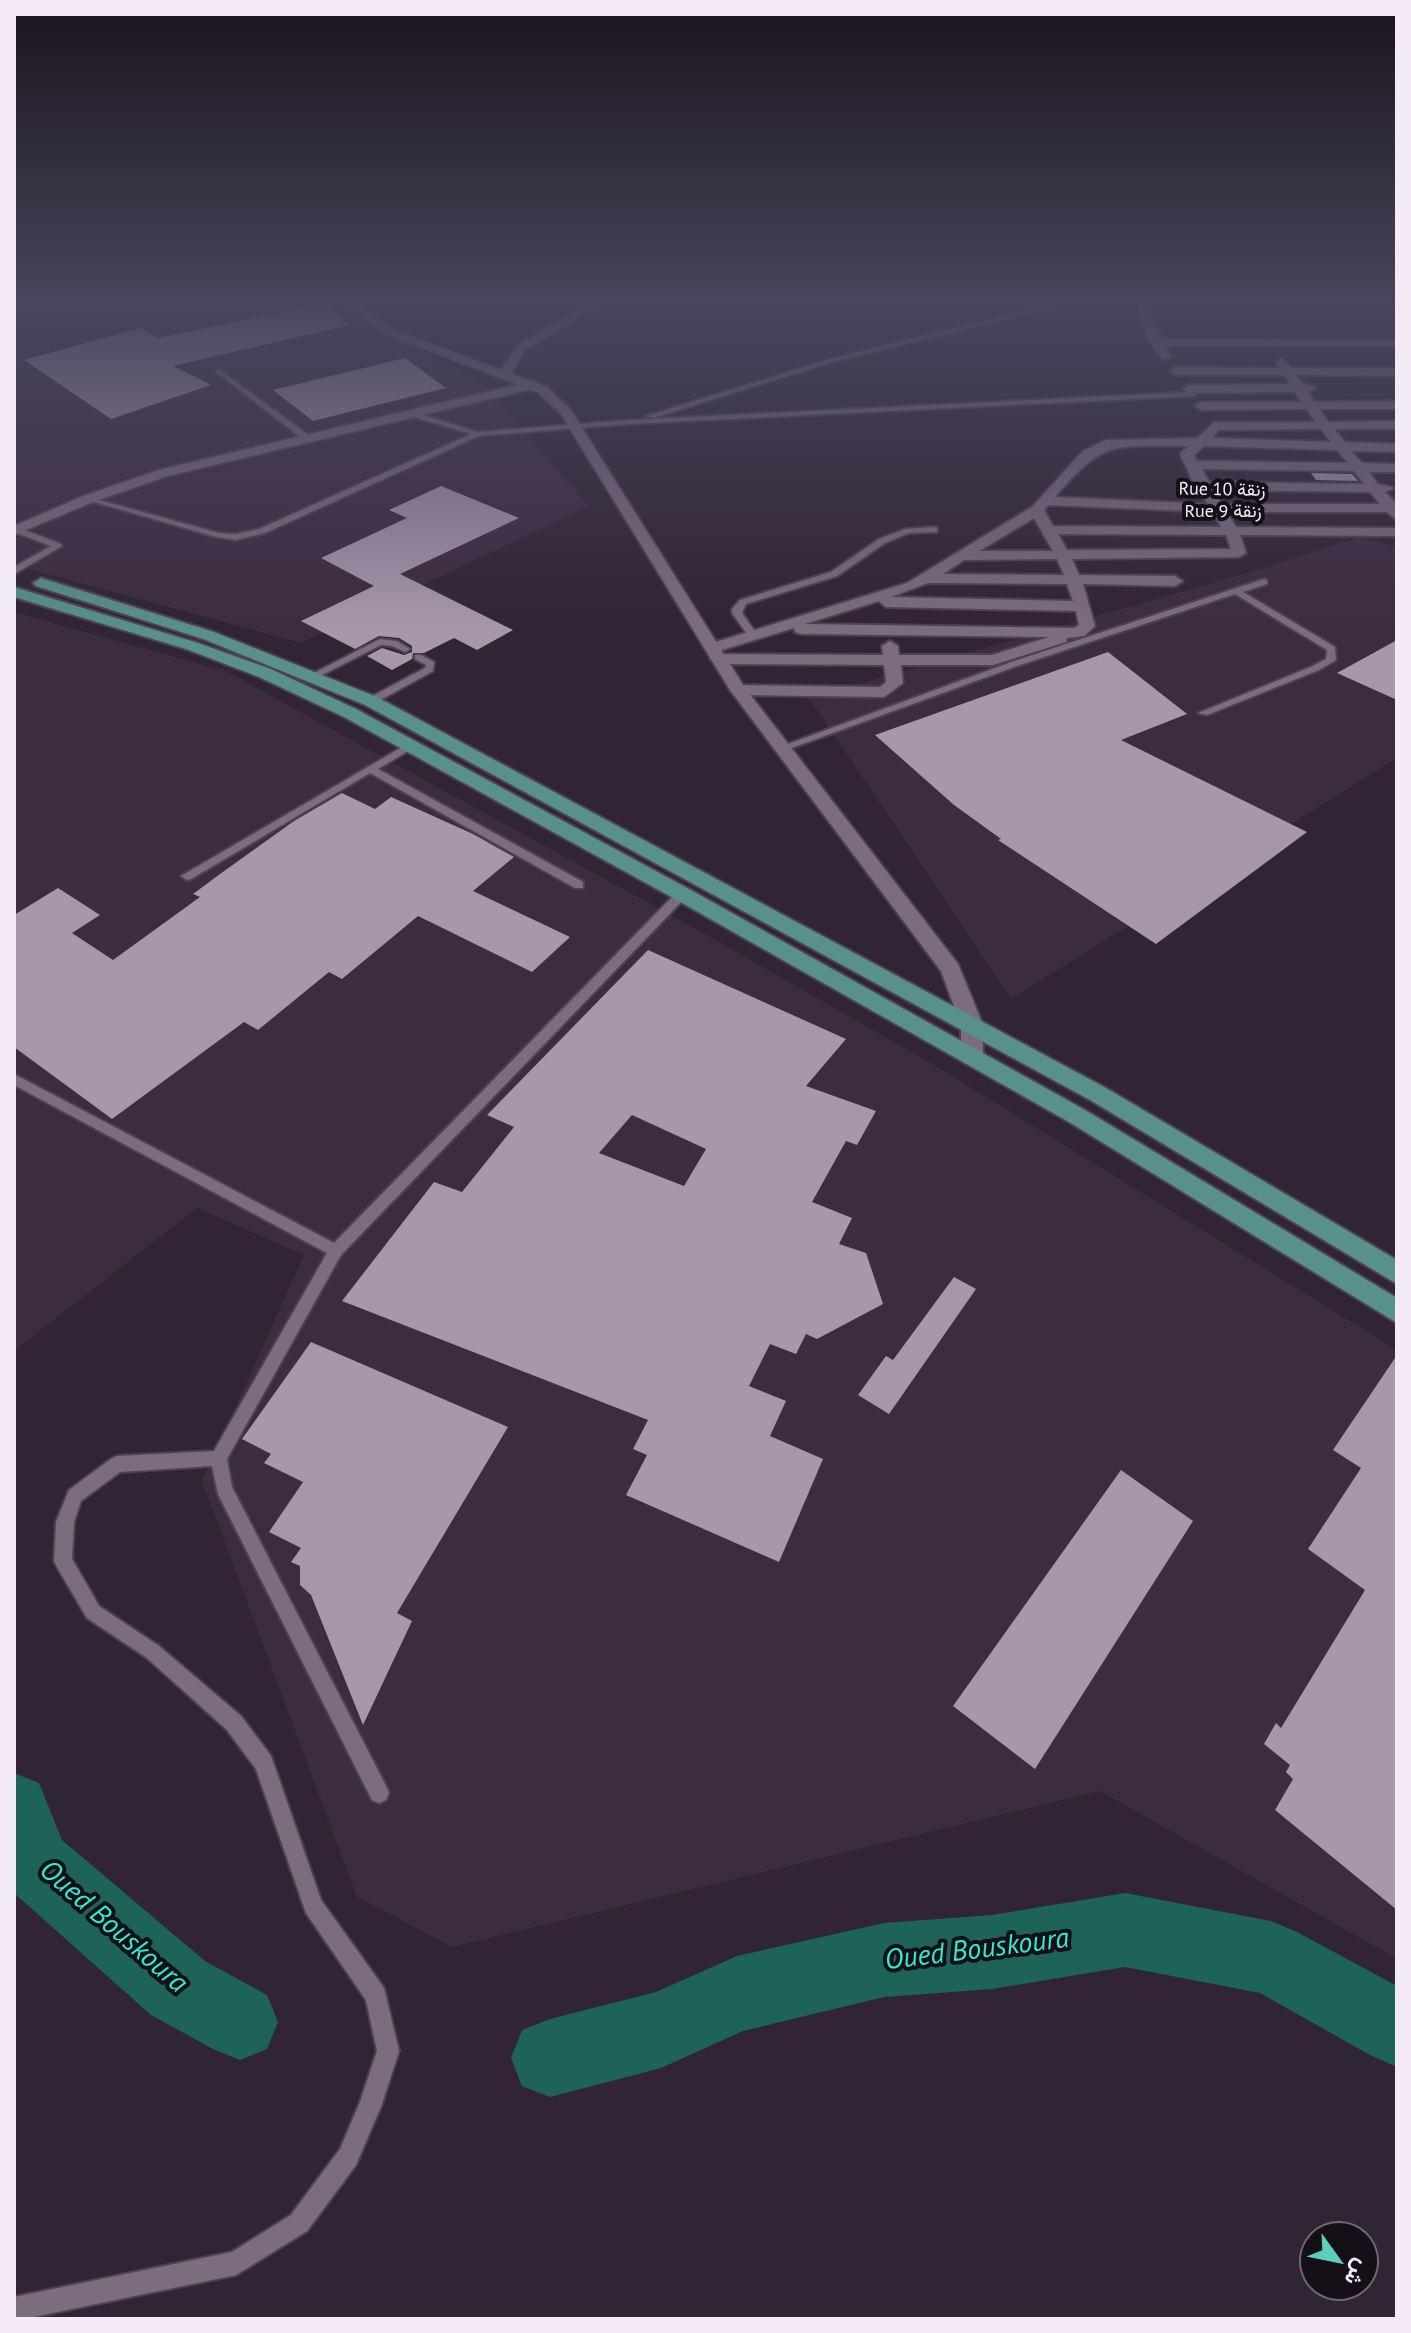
<!DOCTYPE html>
<html>
<head>
<meta charset="utf-8">
<style>
	body { margin:0 }
	#map { position:relative; width:1411px; height:2333px; overflow:hidden; background:#312434; font-family:"PT Sans",Vazirmatn,sans-serif }
	canvas { display:block }
	.frame { position:absolute; inset:0; border:16px solid #f4ebf6; pointer-events:none }
	.north { position:absolute; left:1299px; top:2221px; width:80px; height:80px; box-sizing:border-box; background:#151017; border:2px solid #6e6870; border-radius:50%; rotate:123deg; font-size:22px; font-weight:700; line-height:32px; text-align:center; color:#f4ebf6 }
	.north::after { content:''; display:block; margin:auto; width:28px; height:36px; background:#5dceb9; clip-path:polygon(50% 0,100% 100%,50% 72%,0 100%) }
</style>
</head>
<body>
<div id="map">
<canvas width="1411" height="2333"></canvas>
<div class="frame"></div>
<div class="north">ش</div>
</div>
<script>
const c = document.querySelector('canvas').getContext('2d');
c.lineJoin = 'round';
function paint(path, color) { c.fillStyle = color; c.fill(path, 'evenodd'); }
function trace(path, color, width, dash) { c.strokeStyle = color; c.lineWidth = width; c.lineCap = dash ? 'butt' : 'round'; c.setLineDash(dash || []); c.stroke(path); }
function write(font, color, halo, rows, align = 'center') {
  c.font = font + ' "PT Sans",Vazirmatn,sans-serif'; c.lineWidth = 8; c.setLineDash([]); c.textBaseline = 'middle'; c.strokeStyle = halo; c.fillStyle = color; for (const [text, x, y, turn = 0] of rows) {
    c.save(); c.translate(x, y); c.rotate((+turn || 0) * Math.PI / 180); c.textAlign = isNaN(turn) ? turn : align; if (halo) c.strokeText(text, 0, 0); c.fillText(text, 0, 0); c.restore();
  }
}
const built = new Path2D(`
	M14,303H330L487,387L588,506L301,643L14,565Z
	M1359,537L1397,547V758L1011,999L809,698L1258,570Z
	M14,612L226,671L700,931L936,1066L1397,1350V1959L1100,1791L452,1947L357,1897L202,1481L304,1255L197,1208L14,1351Z`);
const river = new Path2D(`
	M14,1773L39,1783L62,1840L205,1961L267,1995L278,2022L267,2049L240,2060L213,2049L151,2015L14,1893Z
	M1125,1893L1271,1921L1297,1932L1397,1986V2067L1370,2055L1260,1993L1125,1967L992,1989L884,1997L743,2031L661,2068L550,2097L522,2086L511,2058L522,2030L550,2019L656,1992L737,1956L884,1923L992,1915Z`);
const building = new Path2D(`
	M324,303L349,325L173,366L211,385L111,419L24,360L141,328L158,338Z
	M405,358L446,388L313,421L273,390Z
	M1311,473L1352,474L1358,481L1316,480Z
	M441,486L519,518L400,574L513,630L477,650L454,638L424,653H413L412,659L392,670L367,656L382,648L404,655L412,652V646L399,638L379,636L355,649L301,621L374,586L321,558L407,518L389,510Z
	M1397,640V700L1337,673Z
	M1108,652L1187,714L1121,740L1307,832L1156,944L998,840L1001,839L954,805L875,735Z
	M342,793L375,809L391,797L473,834L514,857L473,891L570,937L532,972L418,916L342,979L329,972L258,1030L244,1022L112,1119L14,1047V915L58,888L100,915L72,933L113,960L200,897L193,894L220,874L294,821Z
	M648,950L846,1039L806,1086L876,1111L857,1145L846,1141L812,1202L852,1218L839,1244L866,1253L883,1304L817,1339L806,1334L796,1354L770,1344L749,1386L786,1401L770,1436L823,1459L779,1562L626,1495L647,1455L633,1449L648,1420L342,1301L434,1182L462,1192L514,1127L487,1115ZM632,1115L706,1149L684,1186L599,1153Z
	M954,1277L976,1289L889,1414L858,1395L886,1356L893,1360Z
	M311,1342L508,1427L397,1613L412,1621L363,1725L311,1595L300,1585V1566L291,1562L301,1548L269,1532L303,1482L264,1463L271,1454L242,1439Z
	M1397,1355V1910L1275,1810L1293,1779L1286,1772L1290,1765L1264,1744L1276,1723L1281,1728L1365,1590L1308,1549L1361,1468L1333,1450Z
	M1121,1470L1193,1521L1035,1769L953,1706Z`);
const service = new Path2D(`
	M1057,303H1069L832,362L653,418L646,416L828,360Z
	M216,370H220L310,436V440H304L216,372Z
	M1193,392L1196,396L629,424L479,436L265,533L236,540L216,537L84,499L88,497L219,533L236,534L259,529L471,434L410,416L409,414L413,412L478,432L629,420Z
	M14,526L61,544L62,546L14,574V567L51,546L14,532Z
	M934,527L937,528V532L909,533L885,543L837,576L746,604L742,613L758,636L756,638H750L732,613V609L740,600L831,572L879,539L905,529Z
	M1264,579L1267,580V584L1243,592L1335,647L1336,660L1319,670L1207,715L1198,713L1313,666L1326,659L1327,650L1235,594L1020,665L786,750L782,751L777,748L1014,661Z
	M380,639L397,641L410,649L405,652L392,646L381,645L318,677L310,675Z
	M415,655H421L434,662L433,671L375,703H367V699L425,668L426,665L415,659Z
	M409,743L413,744V748L378,769L583,882V888H575L370,773L191,879L187,880L181,876Z
	M682,890L688,894L686,897L341,1255L227,1459L232,1487L386,1786L389,1793L386,1800L379,1803L372,1800L218,1494L212,1466L120,1472L81,1501L74,1522L72,1559L99,1606L159,1646L241,1716L271,1756L321,1900L384,1988L399,2051L382,2104L356,2165L307,2231L236,2275L24,2319H14V2297L232,2252L291,2215L340,2149L360,2102L377,2051L366,2000L306,1913L256,1769L227,1730L147,1658L87,1618L57,1567L54,1561L56,1522L69,1490L111,1459L117,1456L214,1451L327,1253L14,1085V1074L334,1243L678,891Z`);
const minor = new Path2D(`
	M590,303H603L526,349L508,378H500L498,375L518,345Z
	M1138,303H1149L1152,320L1162,339L1397,340V346H1165L1171,356L1165,360C1149,350 1141,321 1138,303Z
	M1282,359L1291,368H1397V376L1296,375L1303,384L1316,388L1308,392L1314,402L1397,401V409H1320L1328,422L1397,421V429H1334L1345,442L1397,444V452L1351,451L1362,463L1397,464V472H1369L1378,484L1394,488L1385,492L1397,504V520L1387,512H1227L1236,527L1397,528V536L1240,535L1246,553L1239,557L1072,559L1079,575L1175,576L1183,581L1175,586L1083,584L1095,626L1084,636L1067,638L1066,642L993,665H901L903,683L884,697L738,695L730,690L738,685L880,687L886,682L884,665L718,664L710,659L718,654L883,655L882,646L890,641L898,646L899,655H992L1049,637L801,634L795,632L794,628L712,653L704,648L706,645L907,583L1032,507L1083,451L1106,440L1198,438L1214,422H1315L1307,409L1201,410L1195,406L1201,402H1302L1295,392L1189,393L1183,389L1189,385L1290,384L1284,375H1176L1170,371L1176,367L1279,368L1276,363ZM1321,429L1331,442L1213,438L1218,430ZM1188,446L1180,454L1195,486L1208,504L1055,497C1106,437 1114,447 1188,446ZM1204,446L1337,450L1348,463L1197,461L1194,455ZM1202,469L1354,471L1364,484L1209,482ZM1214,490L1370,492L1380,504H1222ZM1048,505L1213,512L1221,527L1053,526L1044,510ZM1034,518L1053,551H979ZM1058,534L1226,535L1231,549L1067,550ZM1057,559L1064,575L943,574L964,560ZM928,583L1067,584L1073,601L891,597ZM879,601L886,607L1076,611L1079,625L1074,628L805,624Z
	M532,381L536,382V388L168,476L93,502L14,535V526L83,496L159,470Z`);
const tertiary = new Path2D(`
	M343,303H356L394,330L547,387L570,409L745,688L958,964L983,1025V1057L980,1063L972,1065L964,1063L961,1057V1025L941,971L730,690L561,414L539,393L386,334Z`);
const primary = new Path2D(`
	M41,578L214,632L377,697L1106,1088L1397,1260V1284L1090,1100L365,705L203,639L36,586L33,583Z
	M14,587L198,643L271,669L356,709L689,889L1085,1110L1397,1298V1323L1069,1122L675,899L344,717L259,677L186,649L14,597Z`);
const farStreetnames = [
	["Rue 10 زنقة",1222,490,1],
	["Rue 9 زنقة",1223,512]
];
const nearWaternames = [
	["Oued Bouskoura",113,1927,41],
	["Oued Bouskoura",977,1950,-7]
];
paint(built, '#3d2b41');
paint(river, '#1d6357');
paint(building, '#a797ac');
trace(service, '#4e4250', 4);
trace(minor, '#4e4250', 4);
trace(tertiary, '#4e4250', 4);
trace(primary, '#4e4250', 4);
paint(service, '#7c6c80');
paint(minor, '#7c6c80');
paint(tertiary, '#7c6c80');
paint(primary, '#57908d');
const sky = c.createLinearGradient(0, 0, 0, 630);
sky.addColorStop(0, '#1b141d');
sky.addColorStop(0.48, '#48455c');
sky.addColorStop(1, '#48455c00');
c.fillStyle = sky;
c.fillRect(0, 0, 1411, 630);
write('18px', '#f4ebf6', '#151017', farStreetnames);
write('italic 28px', '#2dedd1', '#151017', nearWaternames);
</script>
</body>
</html>
